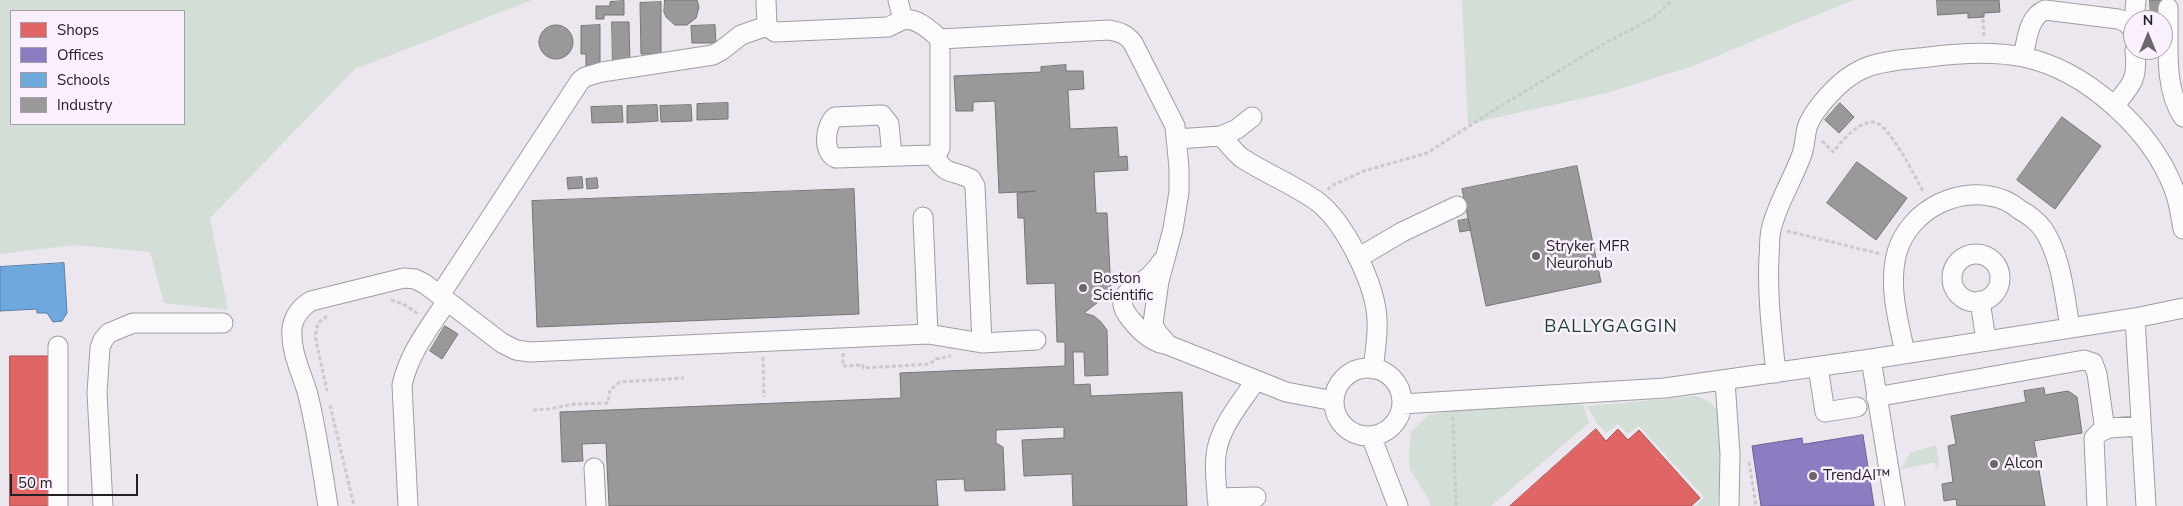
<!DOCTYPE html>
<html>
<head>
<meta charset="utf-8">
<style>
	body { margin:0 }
	#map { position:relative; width:2183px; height:506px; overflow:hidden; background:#ece6ee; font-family:"Nunito Sans",sans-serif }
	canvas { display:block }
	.legend { position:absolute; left:10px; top:10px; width:175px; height:115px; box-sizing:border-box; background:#faf0fd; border:1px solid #a59da7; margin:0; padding:6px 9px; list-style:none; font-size:15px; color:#252026 }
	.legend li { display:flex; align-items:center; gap:10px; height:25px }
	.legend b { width:25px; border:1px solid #a59da7 }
	.north { position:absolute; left:2123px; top:10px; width:50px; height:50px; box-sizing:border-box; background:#faf0fd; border:1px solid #a59da7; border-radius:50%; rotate:0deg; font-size:14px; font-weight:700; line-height:20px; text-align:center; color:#252026 }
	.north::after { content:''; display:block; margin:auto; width:18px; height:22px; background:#6b656c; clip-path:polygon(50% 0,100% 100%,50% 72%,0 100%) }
	.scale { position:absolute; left:10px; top:474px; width:128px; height:22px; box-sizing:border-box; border:2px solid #252026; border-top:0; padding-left:6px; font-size:15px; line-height:18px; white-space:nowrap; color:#252026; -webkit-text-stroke:4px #faf0fd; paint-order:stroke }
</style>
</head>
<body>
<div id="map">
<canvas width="2183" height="506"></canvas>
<ul class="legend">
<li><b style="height:14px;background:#e06666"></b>Shops</li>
<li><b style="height:14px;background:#8e7cc3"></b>Offices</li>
<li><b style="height:14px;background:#6fa8dc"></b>Schools</li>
<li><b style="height:14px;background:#999"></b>Industry</li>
</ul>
<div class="north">N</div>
<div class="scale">50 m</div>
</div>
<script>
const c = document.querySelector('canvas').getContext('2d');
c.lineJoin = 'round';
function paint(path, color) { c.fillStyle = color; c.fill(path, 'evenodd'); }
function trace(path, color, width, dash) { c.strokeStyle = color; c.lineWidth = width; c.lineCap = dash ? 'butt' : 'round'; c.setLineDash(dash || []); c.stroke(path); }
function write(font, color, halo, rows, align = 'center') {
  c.font = font + ' "Nunito Sans",sans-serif'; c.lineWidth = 5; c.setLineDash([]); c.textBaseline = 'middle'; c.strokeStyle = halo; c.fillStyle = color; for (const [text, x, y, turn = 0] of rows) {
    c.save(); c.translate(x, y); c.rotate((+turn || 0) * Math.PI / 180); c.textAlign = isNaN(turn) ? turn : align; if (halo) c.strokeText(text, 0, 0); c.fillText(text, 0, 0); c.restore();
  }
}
const green = new Path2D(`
	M0,0H532L355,69L210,218L228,310L164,303L150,252L74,245L0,254ZM11,11H184V124H11Z
	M1462,0H1853L1690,67L1606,93L1468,124Z
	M1696,396C1704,399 1714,403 1718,412C1725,428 1720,487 1717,506H1696L1704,497L1639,426L1628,434L1618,424L1606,433L1597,423L1587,406Z
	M1574,401L1584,406L1589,423L1491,506H1430V501L1410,470L1409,457L1411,432L1428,415L1464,408Z
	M1936,445L1939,464L1936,470L1935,462L1901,469L1910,453Z`);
const shops = new Path2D(`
	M10,356H51L50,506H10Z
	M1596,429L1606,441L1618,429L1628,440L1639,430L1700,498L1691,506H1510Z`);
const offices = new Path2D(`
	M1863,435L1874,506H1761L1752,446L1802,438L1803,444Z`);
const schools = new Path2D(`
	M64,263L67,313L62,321L53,322L47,313H37V309L0,311V267Z`);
const industry = new Path2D(`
	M665,0H697L699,7L696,18L687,25H675L666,17L664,12Z
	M1937,0H1999L2000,12L1984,13V17L1968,18V13L1938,15Z
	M2150,0H2164L2163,20H2151Z
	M624,1V15H604V19H596V6H610V2Z
	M661,2V54H641L640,3Z
	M612,22H629L630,65L613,66Z
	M539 42a17 17 0 1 1 34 0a17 17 0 1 1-34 0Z
	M600,25V66L586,67V54H581V26Z
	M715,25L716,43H692L691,26Z
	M1066,65V71H1083L1084,89L1068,90L1070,129L1117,127L1119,157L1127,156L1128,170L1094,172L1096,213H1107L1111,292L1084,313L1094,316L1101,322L1107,330L1108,375L1085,376L1084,352H1073L1074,385L1090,384L1091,396L1182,392L1187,506H1073L1072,474L1024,476L1022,440L1064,438V427L996,430V443L1003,447L1005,490L965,491L964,479L936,480L938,506H609L606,443L582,444L583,461L562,462L560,412L901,398L900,373L1065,366V342H1057L1055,283L1027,284L1024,218H1018L1017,193L1036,191L999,193L995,101L973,102V111H956L954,76L1041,72V67Z
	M728,103V119L697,120V104Z
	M1840,103L1854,117L1839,133L1825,120Z
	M657,105L658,121L627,123V106Z
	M691,105L692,121L661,122L660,106Z
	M622,106L623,122L592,123L591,107Z
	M2062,117L2101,146L2055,209L2017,180Z
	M1857,162L1907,198L1876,240L1827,203Z
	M1577,166L1601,282L1486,306L1462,189Z
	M582,177L583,188L568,189L567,178Z
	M597,178L598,188L587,189L586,179Z
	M854,189L859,314L537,327L532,201Z
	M1468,219L1471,230L1460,232L1458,221Z
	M445,326L458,334L442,359L430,351Z
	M2044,388L2045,395L2068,391L2077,397L2082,433L2034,441L2045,506H1957L1956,499L1944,501L1942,484L1953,482L1948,446L1956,444L1951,416L2026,402L2024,391Z`);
const path = new Path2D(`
	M1983,19L1984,38
	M1822,141L1833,152C1843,140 1856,123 1873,122C1889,122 1916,179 1924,193
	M1328,190L1331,186L1364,171L1427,153L1499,107L1605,43L1653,18L1673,0
	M1787,231L1881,254
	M391,300L405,305L418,314
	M327,316L318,323L315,336L327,391
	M843,353V366L863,365V368L930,364L936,359L951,356
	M763,357L764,397
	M330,405L354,506
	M533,410L549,409L575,404L608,403L610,390L620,382L684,378
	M1453,417L1456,506
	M1749,462L1756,506`);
const minor = new Path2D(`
	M766,0L767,26L775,32L888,27C893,25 899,21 903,20C917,17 931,31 940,39L1109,30C1120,32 1126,34 1133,43L1175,126L1179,168V192L1173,229L1159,281L1153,323L1156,331L1168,345L1256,380
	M898,0L903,20
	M2168,8C2169,42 2163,87 2183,117
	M2134,20L2136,0
	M2023,57C2027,40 2028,17 2045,10L2118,19L2126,22L2133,30
	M2114,106C2132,84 2138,80 2135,50
	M1221,136L1237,129L1252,117
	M1176,139L1221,136C1228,143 1234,152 1242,158C1266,174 1295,185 1318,202C1345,223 1376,285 1377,320C1378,336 1375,353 1373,369
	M933,155L938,152L940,148V39
	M892,156L889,124L882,115L835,117C825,126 822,152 836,158L933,155C949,178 949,168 971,179L975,186L982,343
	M923,217L928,334
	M1952 278a24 24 0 1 1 48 0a24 24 0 1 1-48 0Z
	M1358,258L1402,232L1457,206
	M1163,260C1158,266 1154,273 1147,278C1130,293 1110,296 1133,322C1142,333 1151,341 1164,344
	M440,295L580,81L585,77L602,72L713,55L722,50L741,35L767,26
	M1980,301L1986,340
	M2135,318L2146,506
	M1905,353C1898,319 1888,286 1897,252C1910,209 1961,183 2004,200C2009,202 2015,206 2020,210C2028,214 2038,222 2043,229C2062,258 2064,294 2070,327
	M1871,359L1895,506
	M1818,367L1825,412L1857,407
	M1334 402a34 34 0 1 1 68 0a34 34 0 1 1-68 0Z
	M1776,373C1772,334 1767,296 1769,257C1770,248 1769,239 1771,230C1777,203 1793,180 1802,154C1805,145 1805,136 1807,128C1810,117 1820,105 1828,96C1860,60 1884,62 1929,57C1960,53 1993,51 2023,57C2086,70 2151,129 2174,189C2179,202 2181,216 2183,229
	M1725,381L1730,454L1729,506
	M1876,397L2084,360L2093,363L2097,374L2104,423L2109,428L2140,426
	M1402,404L1665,388L1871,359L2135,318L2183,308
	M1371,436L1398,506
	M594,468L596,506
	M1217,498L1256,497
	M58,506V346
	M103,506L97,393L100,348L103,340L109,333L133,323H223
	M328,506C322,469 317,431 308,395C302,373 290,352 292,328C294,316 301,307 311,301L404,278L415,279L425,284L502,343L516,350L530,352L928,334L982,343L1036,340
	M408,506L402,385C409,353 429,328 447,301
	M1218,506C1217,490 1214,471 1216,455C1219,427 1241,403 1256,380L1286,392L1334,401
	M2097,506L2094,438L2100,432L2109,428`);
const markers = [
	[1536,256,5,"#6b656c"],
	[1083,288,5,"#6b656c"],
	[1994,464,5,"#6b656c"],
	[1813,476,5,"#6b656c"]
];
const poiNames = [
	["Stryker MFR",1546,247],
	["Neurohub",1546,264],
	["Boston",1093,279],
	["Scientific",1093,296],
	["Alcon",2004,464],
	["TrendAI™",1823,476]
];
const quarterNames = [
	["BALLYGAGGIN",1611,328]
];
paint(green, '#d2ded6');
paint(shops, '#e06666');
trace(shops, '#a85153', 1);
paint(offices, '#8e7cc3');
trace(offices, '#6e6094', 1);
paint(schools, '#6fa8dc');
trace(schools, '#597fa5', 1);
paint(industry, '#999');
trace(industry, '#767576', 1);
trace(minor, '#a09ca2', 21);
trace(path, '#ccc9cc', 3, [4, 2.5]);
trace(minor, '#fcfbfc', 19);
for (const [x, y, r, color] of markers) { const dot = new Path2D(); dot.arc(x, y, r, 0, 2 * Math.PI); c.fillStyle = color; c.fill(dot); trace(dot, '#faf0fd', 2); }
write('15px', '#252026', '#faf0fd', poiNames, 'left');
c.letterSpacing = '1px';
write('18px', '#17422e', '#faf0fd', quarterNames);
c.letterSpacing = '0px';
</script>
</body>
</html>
